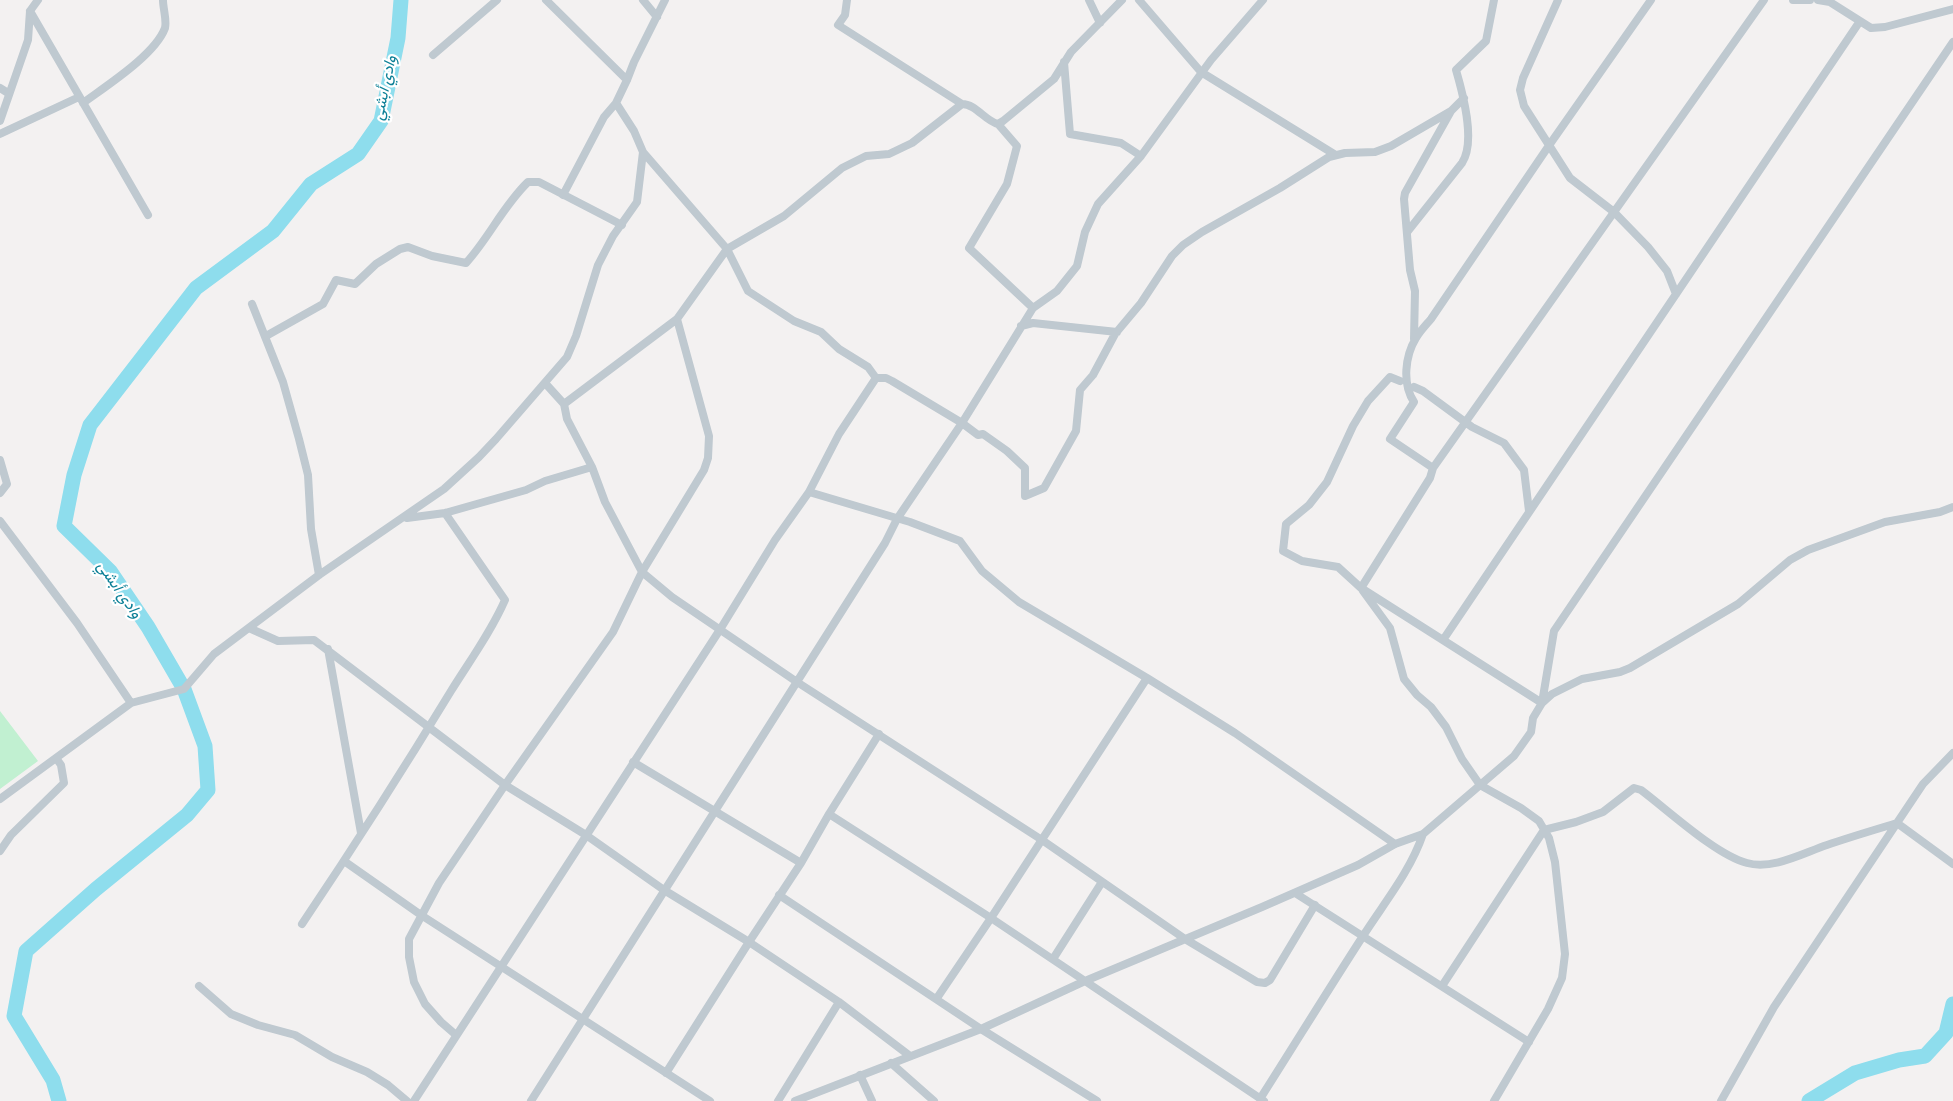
<!DOCTYPE html>
<html>
<head>
<meta charset="utf-8">
<style>
	body { margin:0 }
	canvas { display:block; background:#f3f1f1 }
</style>
</head>
<body>
<canvas width="1953" height="1101"></canvas>
<script>
const c = document.querySelector('canvas').getContext('2d');
c.lineJoin = 'round';
function paint(path, color) { c.fillStyle = color; c.fill(path, 'evenodd'); }
function trace(path, color, width, dash) { c.strokeStyle = color; c.lineWidth = width; c.lineCap = dash ? 'butt' : 'round'; c.setLineDash(dash || []); c.stroke(path); }
function write(font, color, halo, rows, align = 'center') {
  c.font = font + ' "Archivo Narrow",Vazirmatn,sans-serif'; c.lineWidth = 4.5; c.setLineDash([]); c.textBaseline = 'middle'; c.strokeStyle = halo; c.fillStyle = color; for (const [text, x, y, turn = 0] of rows) {
    c.save(); c.translate(x, y); c.rotate((+turn || 0) * Math.PI / 180); c.textAlign = isNaN(turn) ? turn : align; if (halo) c.strokeText(text, 0, 0); c.fillText(text, 0, 0); c.restore();
  }
}
const green = new Path2D(`
	M0,711L38,761L0,789Z`);
const river = new Path2D(`
	M59,1101L53,1080L14,1016L26,951L96,889L187,815L208,790L205,746L184,689L148,627L110,571L64,526L74,475L90,425L196,288L273,231L311,184L358,154L381,121L398,38L401,0
	M1809,1101L1855,1073L1899,1060L1925,1056L1946,1033L1953,1004`);
const street = new Path2D(`
	M546,0L627,80
	M643,0L657,17
	M847,0L845,15L838,25L962,104
	M1089,0L1100,23
	M1139,0L1201,72L1334,154
	M1558,0L1523,78L1520,90L1524,106L1570,178L1614,212L1648,247L1667,271L1676,294
	M1793,0H1810
	M1818,0L1830,2L1871,28L1885,27L1953,9
	M30,11L148,215
	M433,55L497,0
	M1064,62L1070,134L1121,143L1141,156
	M0,88L8,93
	M83,103C106,86 155,55 165,28C167,20 163,9 163,0
	M0,121L28,40L30,11L38,0
	M998,124L1017,146L1007,184L969,248L1033,308
	M0,134L79,97
	M643,152L727,249L748,291L794,321L821,332L839,349L868,367L876,378
	M563,195L604,117L616,103L627,80L634,62L665,0
	M1408,231L1462,163C1476,142 1463,94 1456,70L1486,41L1494,0
	M252,304L283,382L299,439L308,475L311,529L319,575
	M1021,326L1033,323L1117,332
	M266,336L323,304L336,280L355,284L376,264L400,249L408,247L432,256L466,263C489,238 503,206 528,182H539L622,225
	M1414,339L1415,291L1410,270L1404,199L1405,193L1451,111L1464,98
	M1400,381L1390,377L1368,401L1353,426L1327,482L1309,505L1286,524L1283,551L1302,561L1338,567L1361,588L1542,703L1554,631L1953,42
	M545,383L564,404L567,419L592,467L605,502L642,572L672,597L797,682L1042,840L1185,939L1257,982L1265,983L1270,980L1315,905
	M1414,387L1423,391L1472,427L1504,443L1524,470L1529,511
	M564,404L677,319L727,249L784,216L842,168L866,156L889,154L912,143L962,104C976,104 985,121 998,124L1003,121L1054,79L1071,52L1122,0
	M0,460L7,484L0,493
	M1433,468L1390,439L1414,402C1402,384 1405,356 1416,338C1420,331 1426,325 1431,319L1550,144L1651,0
	M809,492L910,522L960,541L982,571L1019,602L1147,678L1235,733L1395,844
	M407,518L445,513L526,490L545,481L592,467
	M0,521L77,623L131,703
	M1361,588L1430,478L1433,468L1764,0
	M1363,591L1390,628L1404,679L1417,695L1431,707L1446,727L1462,759L1480,785L1521,808L1539,821L1549,838L1555,862L1565,954L1562,978L1548,1009L1494,1101
	M249,628L278,641L314,640L505,785L586,835L664,890L749,942L839,1002L910,1056
	M1443,640L1860,21
	M328,649L361,833
	M633,762L801,863
	M0,799L131,703L184,689L214,654L319,575L444,489L479,457L496,439L567,357L576,336L598,265L613,236L637,202L643,152L634,131L616,103
	M829,814L991,918L1264,1101
	M1897,823L1953,864
	M0,851L11,835L64,783L61,765L56,758
	M344,861L421,915L710,1101
	M1295,893L1529,1042
	M779,895L981,1029L1097,1101
	M302,924C353,848 403,770 451,691C469,662 491,632 505,600L445,513
	M1053,959L1102,882
	M199,986L231,1014L258,1025L295,1035L332,1057L367,1072L388,1085L407,1101
	M1442,986L1544,830L1576,822L1603,812L1634,788L1641,790C1669,811 1716,855 1747,863C1773,870 1803,853 1827,845C1850,837 1874,830 1897,823
	M937,998L991,918L1147,678
	M456,1035L441,1022L425,1004L414,982L409,957V939L439,883L505,785L613,632L642,572L704,470L708,458L709,436L677,319
	M891,1063L934,1101
	M666,1073L749,942L801,863L829,814L879,734
	M860,1075L872,1101
	M1260,1099C1295,1044 1328,990 1363,936C1384,903 1410,872 1423,834
	M414,1101L721,628L775,540L809,492L839,434L876,378H886L892,381L962,423L978,435L983,434L1007,451L1025,468V496L1044,488L1076,431L1080,390L1093,375L1115,334L1141,303L1172,256L1183,245L1202,232L1280,188L1329,157L1345,153L1375,152L1391,146L1451,111
	M531,1101L885,543L897,519L962,423L1033,308L1057,291L1077,266L1085,232L1098,204L1141,156L1211,60L1263,0
	M778,1101L839,1002
	M795,1101L981,1029L1085,981L1262,907L1358,865L1395,844L1423,834L1514,756L1531,732L1533,718L1542,703L1552,694L1582,679L1620,672L1630,668L1738,604L1790,560L1808,550L1885,522L1940,512L1953,507
	M1721,1101L1774,1007L1923,784L1953,753`);
const waterNames = [
	["وادي أبشي",385,88,-78],
	["وادي أبشي",119,590,55]
];
paint(green, '#c1f0d1');
trace(river, '#8edded', 15);
trace(street, '#bfc9d0', 8);
write('italic 16px', '#0d8097', '#fff', waterNames);
</script>
</body>
</html>
